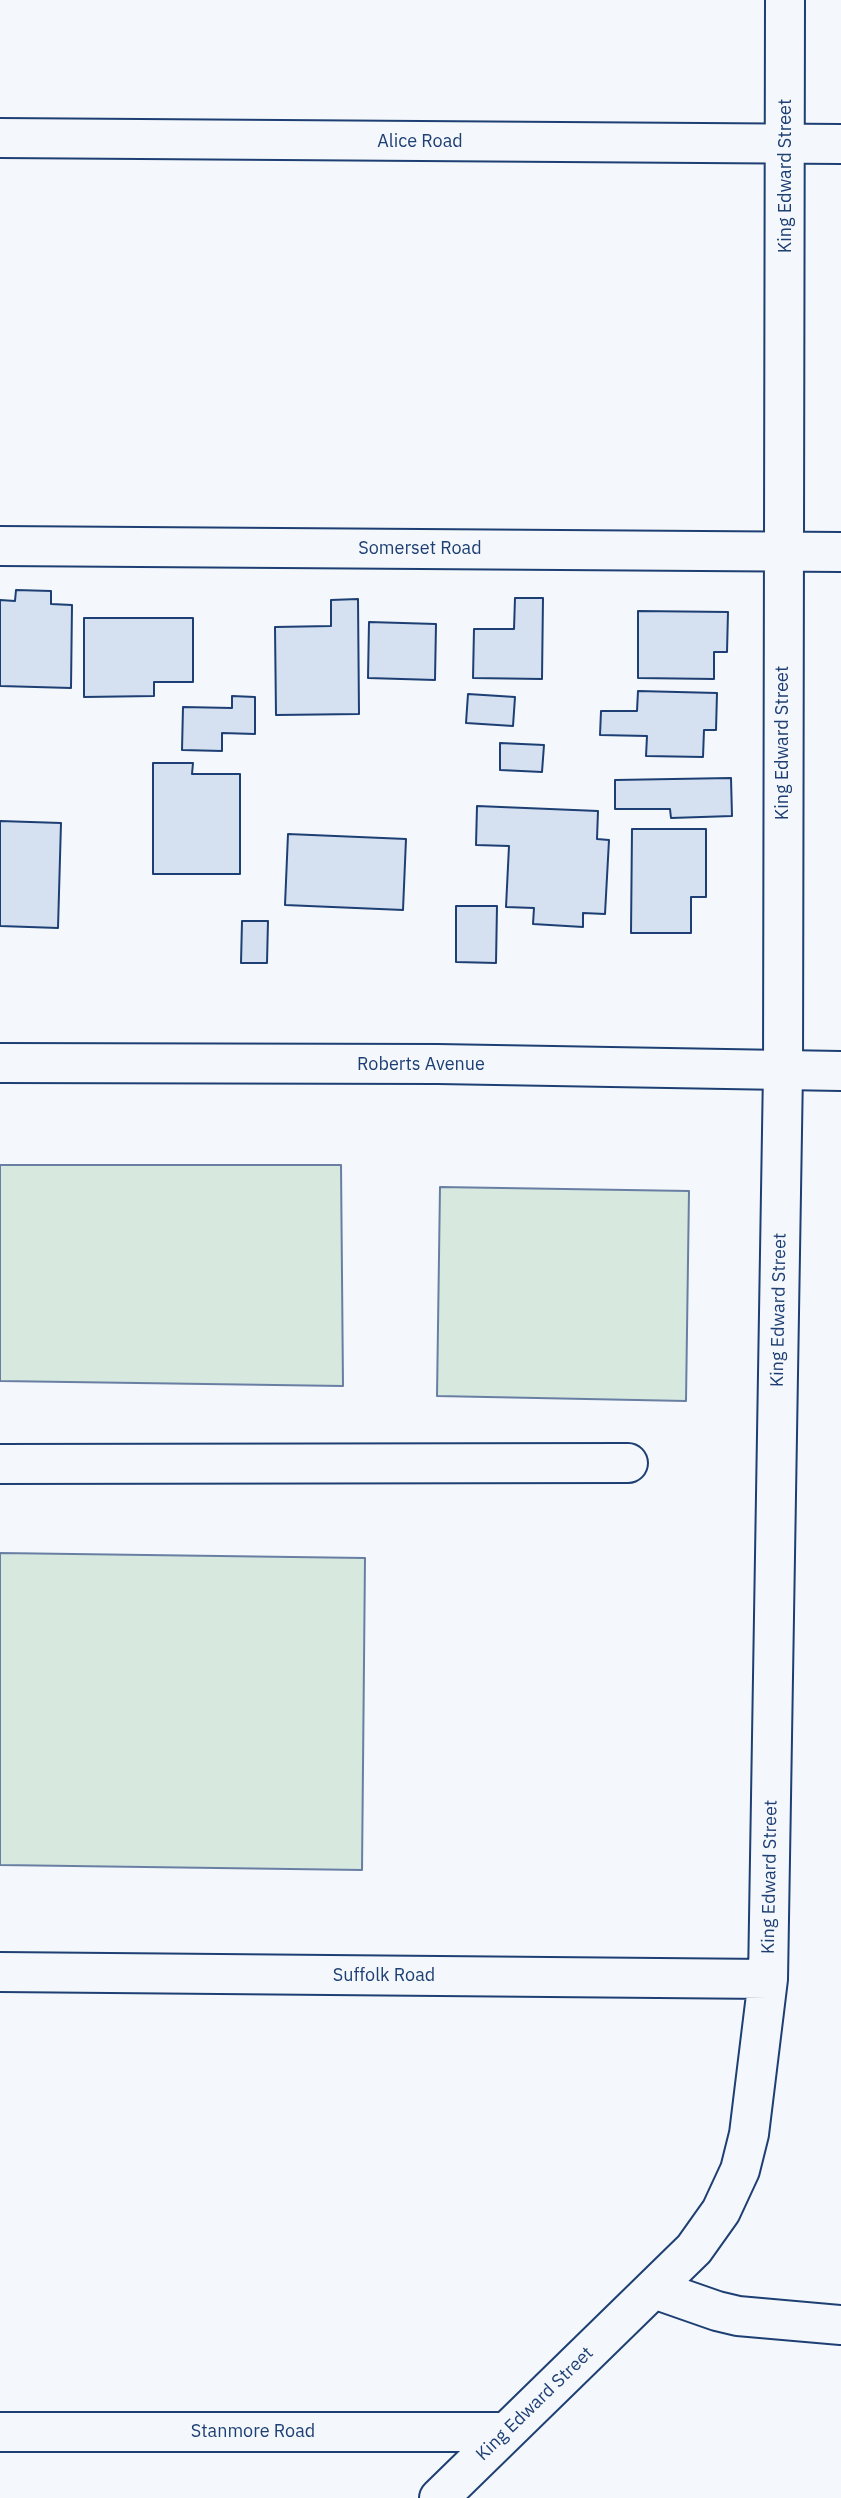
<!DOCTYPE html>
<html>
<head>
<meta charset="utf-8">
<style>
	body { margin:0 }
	canvas { display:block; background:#f4f7fb }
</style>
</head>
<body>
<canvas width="841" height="2498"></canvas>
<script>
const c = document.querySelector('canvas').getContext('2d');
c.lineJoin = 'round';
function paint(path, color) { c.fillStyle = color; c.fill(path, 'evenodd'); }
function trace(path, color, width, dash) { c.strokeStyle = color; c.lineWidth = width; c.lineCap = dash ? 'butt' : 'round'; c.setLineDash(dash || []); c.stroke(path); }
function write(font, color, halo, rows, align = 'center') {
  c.font = font + ' "IBM Plex Sans",sans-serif'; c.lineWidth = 5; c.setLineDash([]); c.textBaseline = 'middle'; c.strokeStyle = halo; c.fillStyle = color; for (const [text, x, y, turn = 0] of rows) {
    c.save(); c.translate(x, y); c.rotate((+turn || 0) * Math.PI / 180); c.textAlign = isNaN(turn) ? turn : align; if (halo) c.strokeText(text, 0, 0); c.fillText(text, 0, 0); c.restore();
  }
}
const green = new Path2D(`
	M0,1165H341L343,1386L0,1381Z
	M440,1187L689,1191L686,1401L437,1396Z
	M0,1553L365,1558L362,1870L0,1865Z`);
const building = new Path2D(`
	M16,590L51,591V604L72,605L71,688L0,686V600L15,601Z
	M515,598H543L542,679L473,678L474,629H514Z
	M358,599L359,714L276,715L275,627L331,626V600Z
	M638,611L728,612L727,652H714V679L638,678Z
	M84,618H193V682H154V696L84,697Z
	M369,622L436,624L435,680L368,678Z
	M638,691L717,693L716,730H704L703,757L646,756L647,736L600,735L601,711H637Z
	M468,694L515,697L513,726L466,723Z
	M232,696L255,697V734L222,733V751L182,750L183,707L232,708Z
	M500,743L544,745L542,772L500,770Z
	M153,763H193L192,774H240V874H153Z
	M731,778L732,816L671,818L670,809H615V780Z
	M477,806L598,811L597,839L609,840L605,914L583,913V927L533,924L534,908L506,907L509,846L476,845Z
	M0,821L61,823L58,928L0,926Z
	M632,829H706V897H691V933H631Z
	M288,834L406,839L403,910L285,905Z
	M456,906H497L496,963L456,962Z
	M242,921H268L267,963H241Z`);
const minor = new Path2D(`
	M0,138L841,144
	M0,546L841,552
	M0,1464L628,1463
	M0,1972L768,1979
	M654,2289L717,2311L738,2316L841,2325
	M0,2432H506
	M439,2498L694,2249L721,2211L740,2170L749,2134L768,1979L783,1071L785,0`);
const major = new Path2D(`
	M0,1063L438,1064L841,1071`);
const streetNames = [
	["Alice Road",420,142],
	["King Edward Street",786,176,-90],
	["Somerset Road",420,549],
	["King Edward Street",783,743,-90],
	["Roberts Avenue",421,1065],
	["King Edward Street",779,1310,-89],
	["King Edward Street",770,1877,-89],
	["Suffolk Road",384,1976],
	["King Edward Street",535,2404,-44],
	["Stanmore Road",253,2432]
];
paint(green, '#d7e8df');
trace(green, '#687fa3', 2);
paint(building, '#d5e0f0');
trace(building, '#1d3f73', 2);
trace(minor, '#1d3f73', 42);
trace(major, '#1d3f73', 42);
trace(minor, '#f4f7fb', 38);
trace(major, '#f4f7fb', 38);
write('18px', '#1d3f73', '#f4f7fb', streetNames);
</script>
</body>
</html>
